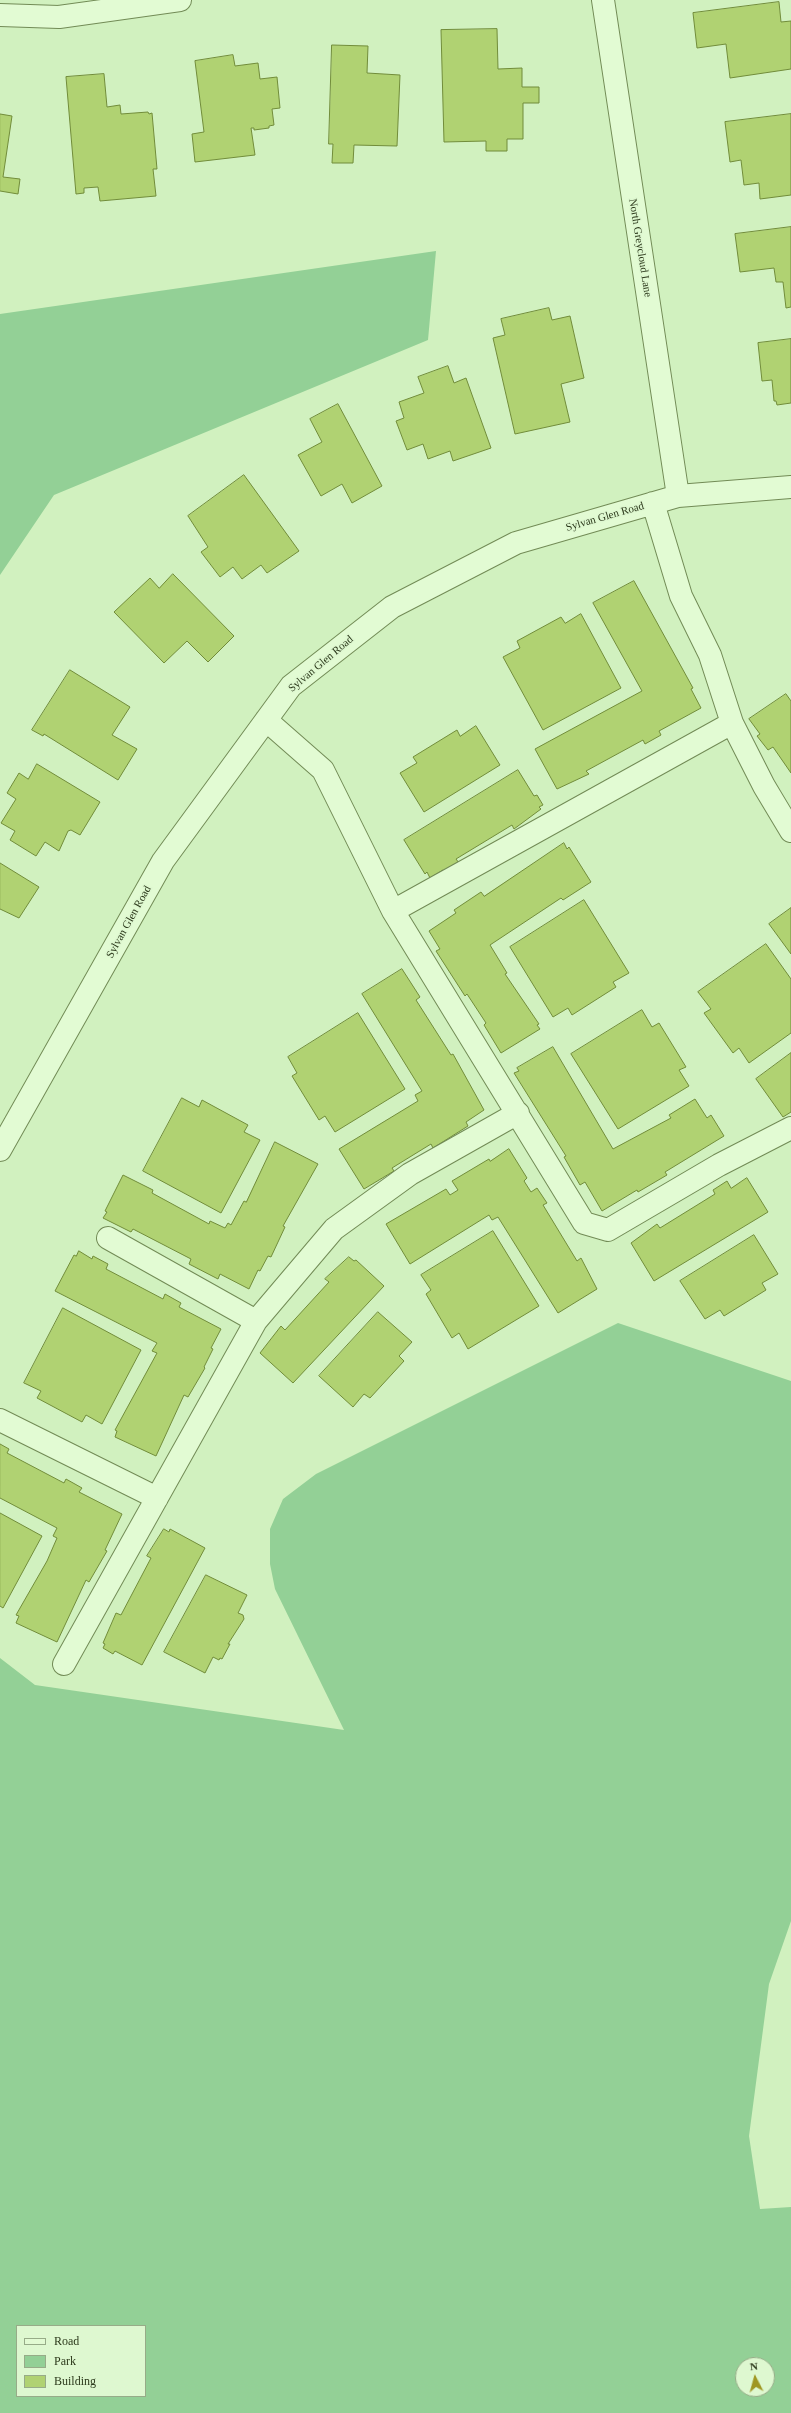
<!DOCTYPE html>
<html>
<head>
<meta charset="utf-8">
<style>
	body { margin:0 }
	#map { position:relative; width:791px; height:2413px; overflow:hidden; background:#d1f1bf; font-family:"Times New Roman",serif }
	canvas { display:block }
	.legend { position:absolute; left:16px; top:2325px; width:130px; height:72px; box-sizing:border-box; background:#def8d0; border:1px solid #97ac88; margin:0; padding:5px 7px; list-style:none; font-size:12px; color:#2d3a1c }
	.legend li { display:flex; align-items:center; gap:8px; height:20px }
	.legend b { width:20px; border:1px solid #97ac88 }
	.north { position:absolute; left:735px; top:2357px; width:40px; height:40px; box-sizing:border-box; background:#def8d0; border:1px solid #97ac88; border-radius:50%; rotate:354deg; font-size:11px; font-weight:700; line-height:16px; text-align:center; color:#2d3a1c }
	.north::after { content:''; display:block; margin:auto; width:14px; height:18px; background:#9f9722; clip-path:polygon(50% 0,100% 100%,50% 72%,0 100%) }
</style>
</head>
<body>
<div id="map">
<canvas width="791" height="2413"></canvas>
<ul class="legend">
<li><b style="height:5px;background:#e2fbd3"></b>Road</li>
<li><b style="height:11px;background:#93d096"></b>Park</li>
<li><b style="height:11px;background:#b0d272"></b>Building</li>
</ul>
<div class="north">N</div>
</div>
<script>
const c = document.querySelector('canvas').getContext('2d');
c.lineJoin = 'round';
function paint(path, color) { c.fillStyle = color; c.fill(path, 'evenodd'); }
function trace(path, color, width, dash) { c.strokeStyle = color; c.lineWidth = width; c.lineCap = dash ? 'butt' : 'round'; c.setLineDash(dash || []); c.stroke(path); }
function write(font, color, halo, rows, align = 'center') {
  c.font = font + ' "Times New Roman",serif'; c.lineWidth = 3; c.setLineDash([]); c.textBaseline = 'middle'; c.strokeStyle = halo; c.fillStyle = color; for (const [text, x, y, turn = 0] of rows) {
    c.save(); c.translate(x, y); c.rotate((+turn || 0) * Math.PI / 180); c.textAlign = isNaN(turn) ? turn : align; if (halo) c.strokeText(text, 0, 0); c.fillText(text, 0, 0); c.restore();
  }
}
const green = new Path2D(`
	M436,251L428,340L54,495L0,575V314Z
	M618,1323L791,1381V1921L769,1984L749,2136L760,2209L791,2207V2413H0V1658L35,1685L344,1730L275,1589L270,1564V1529L283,1499L316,1474ZM17,2326H145V2396H17ZM743,2365H767V2389H743Z`);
const building = new Path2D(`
	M779,2L781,22L791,21V69L730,78L726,44L697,48L693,13Z
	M497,29L498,69L522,68V87H539V103H523V139H507V151H486V141L444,142L441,30Z
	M332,45L368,46L367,73L400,75L397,146L354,145L353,163H332L333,144H329Z
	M233,55L235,66L258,63L260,79L277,77L280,108L272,109L274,125L269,126V128L254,130V128H251L255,155L195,162L192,134L204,132L195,61Z
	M104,74L107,107L120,105L121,114L148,112L149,114L152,113L157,169H153L156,196L100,201L98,187L84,188V193L76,194L66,77Z
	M0,114L12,116L3,177L20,179L18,194L0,191Z
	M791,114V195L760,199L759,183L744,185L741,160L730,162L725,122Z
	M791,227V307L786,308L783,282H776L774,268L740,272L735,234Z
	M549,308L552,320L570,316L584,378L561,384L570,422L515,434L493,338L505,335L501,319Z
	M791,339V403L777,405L776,401H774L772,380L762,381L758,343Z
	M448,366L454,383L466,378L491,448L453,461L450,451L428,459L423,444L407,450L396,421L404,418L399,402L424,393L418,377Z
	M338,404L382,486L352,503L342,484L321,496L298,455L322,442L310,419Z
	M244,475L299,551L267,573L261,565L242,579L233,567L220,577L201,552L208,547L188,516Z
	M173,574L234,636L208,662L187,641L164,663L114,612L150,578L159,588Z
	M634,581L693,688L691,689L701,708L659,731L661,735L645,744L643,740L586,771L589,774L557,789L535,749L642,691L593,603Z
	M581,614L621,688L543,730L503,657L520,648L517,641L561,617L565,623Z
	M70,670L130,707L112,735L137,749L118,780L44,734L43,736L32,730Z
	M786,694L791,701V773L773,747L768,750L757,736L760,734L749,719Z
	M476,726L500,765L424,812L400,773L417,763L413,757L457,730L460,736Z
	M37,764L100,802L80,835L71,830L68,831L59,851L45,842L36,856L10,840L15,831L1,823L16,799L7,793L19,773L28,779Z
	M518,770L534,796L537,795L543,805L539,807L541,809L514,829L512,825L456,859L459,863L444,872L443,870L430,878L427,872L425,874L404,840Z
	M564,843L567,849L569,847L591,882L563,900L561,898L490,945L507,973L505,974L539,1024L537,1025L540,1029L501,1053L484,1025L486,1023L467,994L465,996L436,951L440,949L429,931L456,913L454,910L481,892L484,896Z
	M0,863L39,887L19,918L0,909Z
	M584,900L629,973L613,982L616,987L572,1015L568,1008L553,1017L510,947Z
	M791,908V954L769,924Z
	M766,944L791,979V1033L749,1063L739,1048L733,1053L704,1013L711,1009L698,992Z
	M402,969L420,997L416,1000L451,1055L453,1054L484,1110L466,1122L468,1126L433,1148L431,1144L392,1168L394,1171L364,1189L339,1149L418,1101L415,1095L422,1091L362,994Z
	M642,1010L652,1027L659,1023L686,1067L679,1070L689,1086L618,1129L571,1054Z
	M358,1013L405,1089L335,1132L325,1116L319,1120L292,1076L297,1073L288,1057Z
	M553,1047L613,1149L671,1118L669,1115L695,1099L707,1118L711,1115L724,1136L665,1172L667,1175L638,1192L637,1190L602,1211L585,1182L580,1185L564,1157L566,1156L514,1073L519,1071L517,1068Z
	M791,1053V1112L783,1117L756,1079Z
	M182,1098L199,1107L202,1100L248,1125L244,1132L260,1140L221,1213L143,1171Z
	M275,1142L318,1164L283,1226L285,1227L271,1257L268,1256L260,1271L258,1270L249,1289L220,1274L218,1279L189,1264L191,1259L133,1229L131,1232L103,1218L107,1212L105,1211L123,1175L153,1190L152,1193L209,1224L210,1221L225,1228L228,1223L231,1225L244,1201L246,1202Z
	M509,1149L527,1178L524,1181L531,1192L537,1188L547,1203L543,1205L577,1261L581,1258L597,1289L558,1313L498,1217L492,1220L489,1215L410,1264L386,1224L446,1189L450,1195L458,1190L452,1181L489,1159L490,1161Z
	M747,1178L768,1212L654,1281L631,1243L657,1224L660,1228L715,1194L713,1190L727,1181L731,1188Z
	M493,1231L539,1306L468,1349L459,1333L452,1338L426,1294L431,1290L421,1275Z
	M754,1235L778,1274L762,1283L766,1290L724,1316L720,1310L705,1319L680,1281Z
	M79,1251L92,1259L93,1256L108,1264L106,1269L163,1299L165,1294L181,1303L179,1307L221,1329L211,1348L213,1349L204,1367L205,1368L188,1397L184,1395L156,1456L115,1437L117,1431L115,1430L157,1353L152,1351L157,1343L55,1291L74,1255L76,1256Z
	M349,1257L354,1261L356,1260L384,1286L293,1383L260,1353L281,1326L285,1330L329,1282L325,1279Z
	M63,1308L141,1350L102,1424L86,1415L82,1422L37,1398L41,1391L24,1383Z
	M378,1312L412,1342L399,1356L404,1361L370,1398L364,1394L353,1407L319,1376Z
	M0,1444L9,1449L7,1453L64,1483L66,1479L82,1488L79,1492L122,1514L105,1550L107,1551L89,1582L86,1580L57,1642L16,1623L19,1616L16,1615L47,1561L57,1538L53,1536L57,1528L0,1498Z
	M0,1513L42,1536L3,1608L0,1606Z
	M164,1529L169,1532L170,1529L205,1548L142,1665L115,1651L113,1654L103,1648L105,1644L103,1643L116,1613L121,1615L151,1558L147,1556Z
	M206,1575L247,1595L238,1613L243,1615L244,1619L228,1644H230L222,1659L220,1658L219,1660L213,1657L205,1673L164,1652Z`);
const minor = new Path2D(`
	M603,0L678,496
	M0,15L59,17L180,0
	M653,503L681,596L710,655L732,723L764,786L791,831
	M266,720L323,770L393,911L584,1223L608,1230L719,1165L791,1128
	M393,911L732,723
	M0,1150L163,861L291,686L392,607L516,543L678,496L791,487
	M108,1238L256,1321
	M0,1420L157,1498
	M64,1664L256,1321L334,1229L410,1174L518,1113`);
const streetNames = [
	["North Greycloud Lane",640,248,81],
	["Sylvan Glen Road",605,517,-16],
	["Sylvan Glen Road",321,664,-40],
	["Sylvan Glen Road",129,922,-61]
];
paint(green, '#93d096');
paint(building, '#b0d272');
trace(building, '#718c3a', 1);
trace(minor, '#728b56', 24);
trace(minor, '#e2fbd3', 22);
write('11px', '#2d3a1c', '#def8d0', streetNames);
</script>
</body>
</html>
